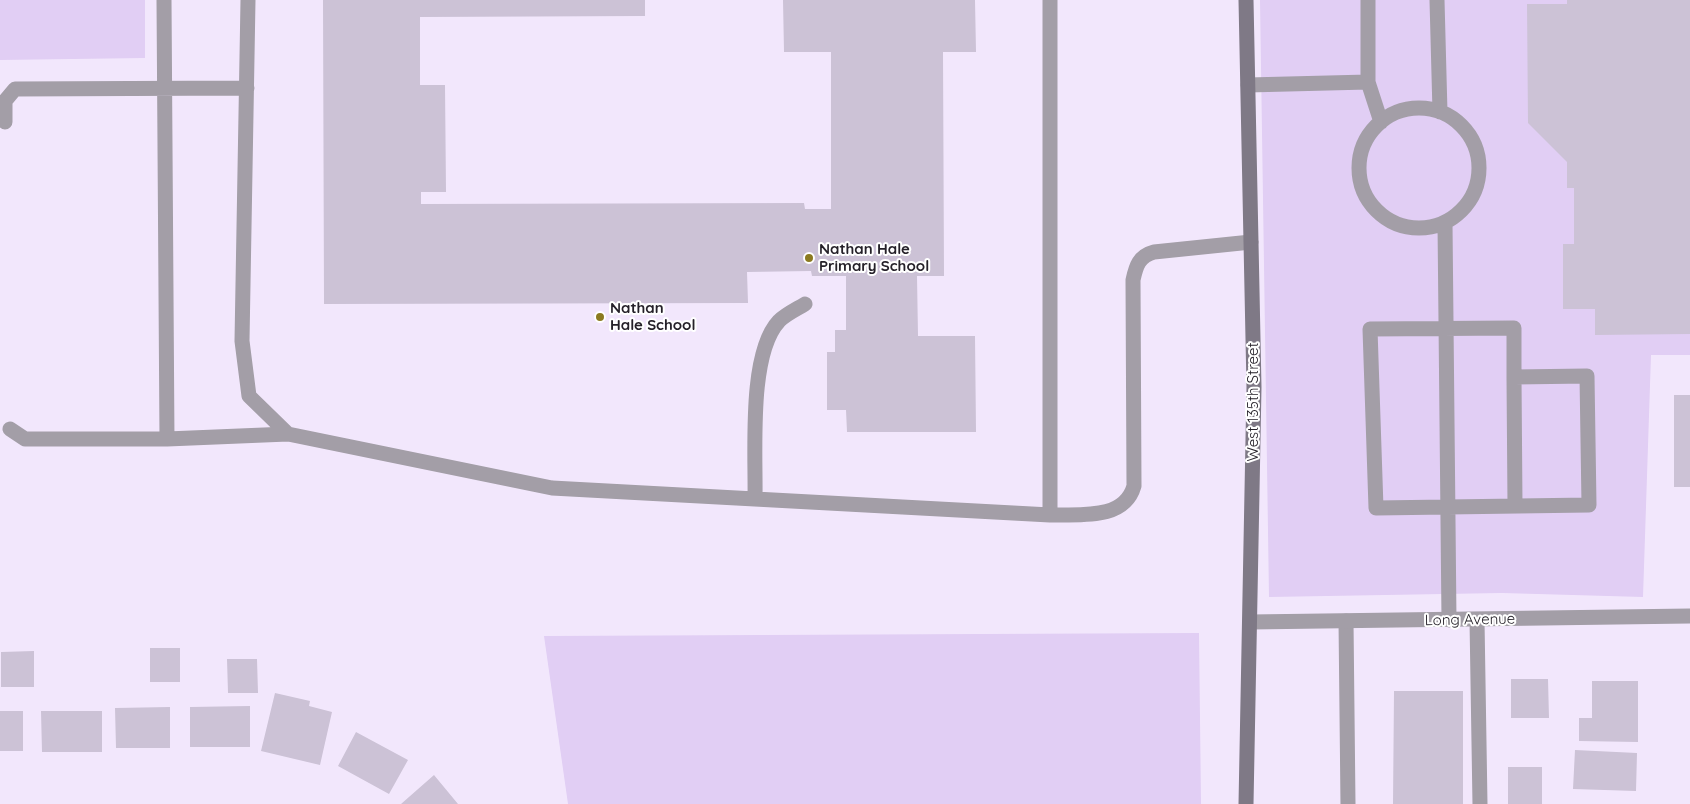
<!DOCTYPE html>
<html>
<head>
<meta charset="utf-8">
<style>
	body { margin:0 }
	canvas { display:block; background:#f2e7fc }
</style>
</head>
<body>
<canvas width="1690" height="804"></canvas>
<script>
const c = document.querySelector('canvas').getContext('2d');
c.lineJoin = 'round';
function paint(path, color) { c.fillStyle = color; c.fill(path, 'evenodd'); }
function trace(path, color, width, dash) { c.strokeStyle = color; c.lineWidth = width; c.lineCap = dash ? 'butt' : 'round'; c.setLineDash(dash || []); c.stroke(path); }
function write(font, color, halo, rows, align = 'center') {
  c.font = font + ' Quicksand,sans-serif'; c.lineWidth = 4; c.setLineDash([]); c.textBaseline = 'middle'; c.strokeStyle = halo; c.fillStyle = color; for (const [text, x, y, turn = 0] of rows) {
    c.save(); c.translate(x, y); c.rotate((+turn || 0) * Math.PI / 180); c.textAlign = isNaN(turn) ? turn : align; if (halo) c.strokeText(text, 0, 0); c.fillText(text, 0, 0); c.restore();
  }
}
const green = new Path2D(`
	M0,0H145V58L0,60Z
	M1260,0H1690V355H1651L1643,597L1502,593L1269,597Z
	M1199,633L1201,804H568L544,636Z`);
const building = new Path2D(`
	M323,0H645V16L420,17V85H445L446,192H421V204L804,203L805,209H831V52H784L783,0H975L976,52H943L944,276H917L918,336H975L976,432H847L846,410H827V352H835V330H846V276H812L811,271L747,272L748,303L324,304Z
	M1567,0H1690V334L1595,335V309H1563V244H1574V188H1567V162L1528,123L1527,4H1567Z
	M1674,395H1690V487H1674Z
	M150,648H180V682H150Z
	M34,651V687H1V652Z
	M227,659H257L258,693H228Z
	M1511,679H1548L1549,718H1511Z
	M1592,681H1638V742L1579,741V718H1592Z
	M1394,691H1463V804H1393Z
	M275,693L310,701L309,706L332,712L320,765L261,751Z
	M250,706V747H190V707Z
	M170,707V748H116L115,708Z
	M0,711H23V751H0Z
	M41,711H102V752H42Z
	M356,732L408,760L389,794L338,766Z
	M1575,750L1637,753L1636,791L1573,789Z
	M1508,767H1542V804H1508Z
	M434,775L458,804H401Z`);
const lane = new Path2D(`
	M164,0L167,439
	M248,0L242,341L249,396L288,434L552,488L1050,515C1079,514 1124,521 1134,486L1133,280C1136,266 1139,256 1154,252L1251,242
	M1368,0V82L1381,122
	M1437,0L1440,112
	M1248,85L1368,82
	M1359 168a60 60 0 1 1 120 0a60 60 0 1 1-120 0Z
	M5,122V101L15,89L247,88
	M1445,223L1449,620
	M1514,328V377L1587,376L1589,505L1376,508L1370,329Z
	M1514,377L1515,506
	M10,429L25,439H167L288,434
	M755,499C756,454 748,354 779,321C786,314 797,309 805,304
	M1050,515V0
	M1477,620L1480,804
	M1346,621L1348,804`);
const street = new Path2D(`
	M1250,622L1690,616`);
const secondary = new Path2D(`
	M1246,0L1254,387L1246,804`);
const markers = [
	[809,258,5,"#8b7a20"],
	[600,317,5,"#8b7a20"]
];
const poiNames = [
	["Nathan Hale",819,249],
	["Primary School",819,266],
	["Nathan",610,308],
	["Hale School",610,325]
];
const streetNames = [
	["West 135th Street",1253,402,-90],
	["Long Avenue",1470,620,-1]
];
paint(green, '#e1cef4');
paint(building, '#ccc2d6');
trace(lane, '#a39ea7', 15);
trace(street, '#a39ea7', 15);
trace(secondary, '#7f7986', 15);
for (const [x, y, r, color] of markers) { const dot = new Path2D(); dot.arc(x, y, r, 0, 2 * Math.PI); c.fillStyle = color; c.fill(dot); trace(dot, '#fff', 2); }
write('bold 15px', '#252129', '#fff', poiNames, 'left');
write('15px', '#252129', '#fff', streetNames);
</script>
</body>
</html>
